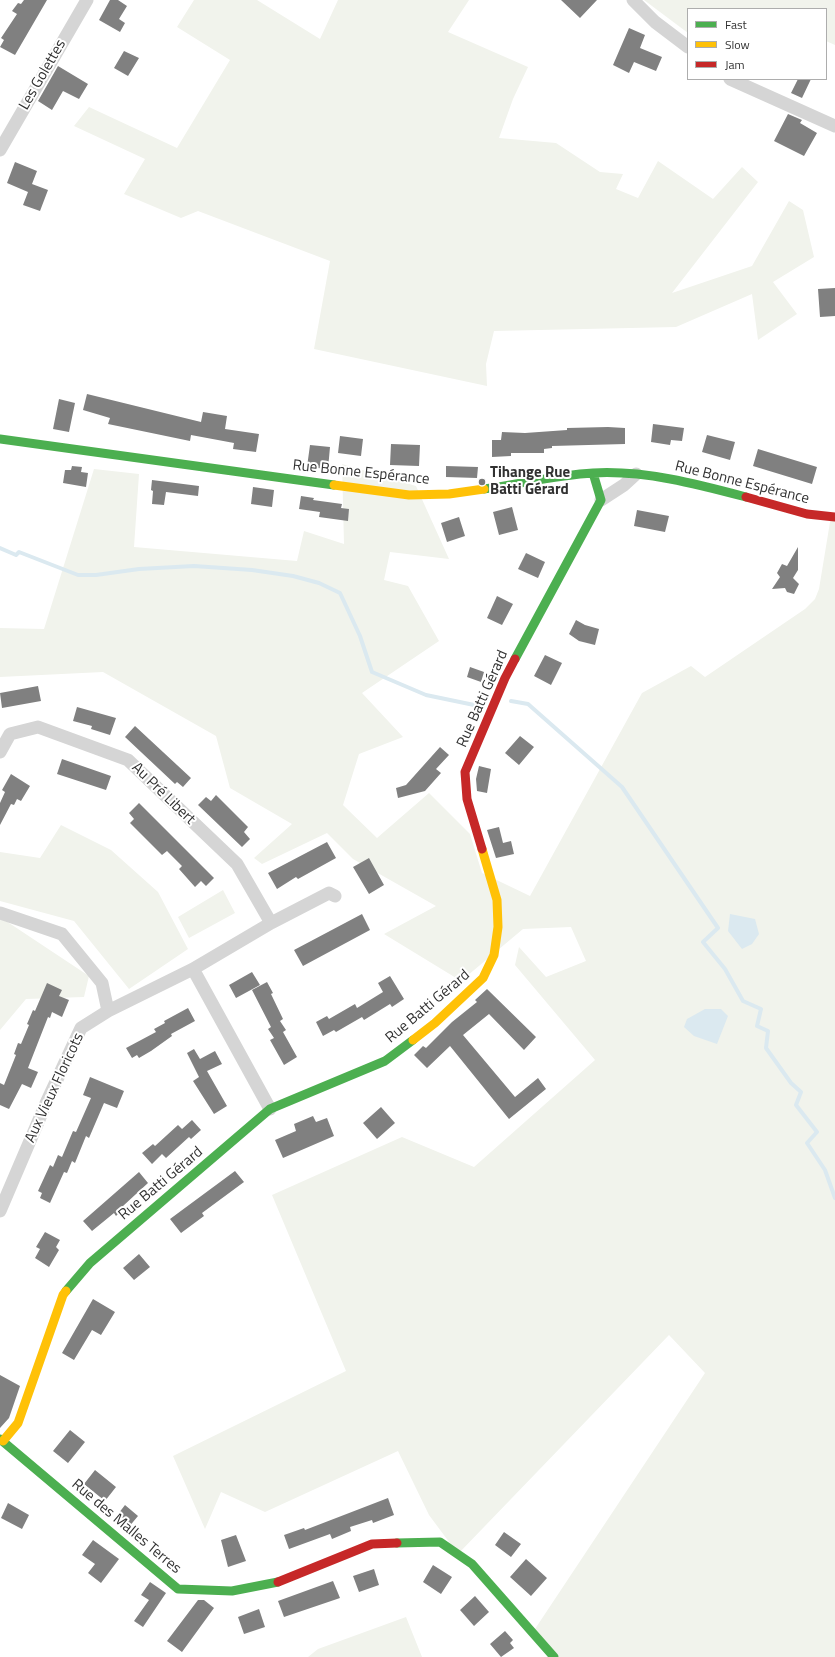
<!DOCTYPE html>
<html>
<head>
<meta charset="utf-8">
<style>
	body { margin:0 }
	#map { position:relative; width:835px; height:1657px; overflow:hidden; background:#fff; font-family:"Titillium Web",sans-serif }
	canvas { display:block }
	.legend { position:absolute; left:687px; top:8px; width:140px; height:72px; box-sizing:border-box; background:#fff; border:1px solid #adadad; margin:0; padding:5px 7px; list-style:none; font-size:12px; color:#313131 }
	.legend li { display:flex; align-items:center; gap:8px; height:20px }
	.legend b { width:20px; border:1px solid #adadad }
</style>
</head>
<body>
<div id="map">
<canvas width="835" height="1657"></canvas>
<ul class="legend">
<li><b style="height:5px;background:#4caf50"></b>Fast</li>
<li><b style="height:5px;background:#ffc107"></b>Slow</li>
<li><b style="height:5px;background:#c62828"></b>Jam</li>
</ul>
</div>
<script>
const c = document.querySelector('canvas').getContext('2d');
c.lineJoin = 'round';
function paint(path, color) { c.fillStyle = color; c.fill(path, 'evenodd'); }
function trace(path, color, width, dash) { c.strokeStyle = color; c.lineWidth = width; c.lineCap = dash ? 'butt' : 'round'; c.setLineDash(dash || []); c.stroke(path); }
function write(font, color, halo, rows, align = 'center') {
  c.font = font + ' "Titillium Web",sans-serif'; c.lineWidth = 4; c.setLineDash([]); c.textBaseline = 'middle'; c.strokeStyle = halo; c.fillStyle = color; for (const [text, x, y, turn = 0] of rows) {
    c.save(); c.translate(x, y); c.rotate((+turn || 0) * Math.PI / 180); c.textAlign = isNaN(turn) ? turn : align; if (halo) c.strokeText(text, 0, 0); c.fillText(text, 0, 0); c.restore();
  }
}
const green = new Path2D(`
	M194,0H257L320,39L338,0H469L448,32L528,67L513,99L499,138L556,143L600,172L623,174L616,189L638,198L658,161L713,199L742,167L758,182L672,293L752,266L789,201L803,210L814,257L773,282L797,314L758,340L752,294L676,327L494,331L486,364L487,386L314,349L330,261L198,211L181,218L124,194L145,159L74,126L89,107L177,148L230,60L177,27Z
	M644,0H835V45L826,41V9H688V33Z
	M342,464L416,486L449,559L390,552L384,580L408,586L439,641L362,693L403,737L359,754L343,805L377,838L429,793L470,834L482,873L530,896L642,693L691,666L705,677L805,609L815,599L819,589L831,516L835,517V1657H552L533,1632L705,1373L669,1335L458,1554L429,1515L398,1451L265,1512L221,1492L205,1529L173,1456L346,1371L272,1195L402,1137L474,1167L595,1060L515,965L519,947L546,977L586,961L571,927L523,929L461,981L384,934L436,906L353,859L327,833L262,864L254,858L292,824L230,788L216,736L103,672L0,677V628L44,629L94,469L139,474L134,547L297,561L304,531L344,544Z
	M61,825L111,850L158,892L188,949L129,989L74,921L0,901V852L40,858Z
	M223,890L235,913L189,938L178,917Z
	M0,917L89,976L84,997L26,999L0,1030Z
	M406,1617L422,1657H308L318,1649Z`);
const water = new Path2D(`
	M730,914L755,919L759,934L752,944L742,949L728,931Z
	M705,1009H721L728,1016L717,1044L694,1036L684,1027L687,1019Z`);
const stream = new Path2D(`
	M0,548L16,555L19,552L78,575H96L139,569L194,566L252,570L293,576L319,583L340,593L360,636L372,672L426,695L479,706
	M511,701L528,704L622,787L718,928L703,942L725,969L743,1001L761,1009L757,1026L768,1031L766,1048L791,1083L801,1092L796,1105L817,1132L807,1143L825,1170L835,1198`);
const building = new Path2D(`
	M24,0H47L15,55L0,47L4,40L1,38L17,14L12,11L18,3L21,4Z
	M110,0H118L127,6L119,19L125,23L120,32L99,20Z
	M561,0H597L580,18Z
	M629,28L645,35L640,48L662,57L656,71L634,62L629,73L613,65Z
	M124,51L139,58L128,76L114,68Z
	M58,66L88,84L79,99L63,91L52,110L38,101Z
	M798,79H811L802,98L791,93Z
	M788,114L802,120L800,123L817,133L804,156L774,141Z
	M15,162L37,171L32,184L48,190L40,211L23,205L28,192L7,183Z
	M835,288V316L820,317L818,289Z
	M87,394L201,422L203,412L227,416L225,429L259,434L256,452L233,449L234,443L191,435L190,441L108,424L110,418L83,410Z
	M59,399L75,403L69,432L53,429Z
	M653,424L684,428L682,441L671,440L670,445L651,442Z
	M608,427L625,428V444L552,446V448L544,449V453H511V456L492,457V440H501L502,432L525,433L567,430V428Z
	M707,435L735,442L730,460L702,452Z
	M340,436L363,439L361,456L338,453Z
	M391,444L420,445L419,466L390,465Z
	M310,445L330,447L328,469L307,467Z
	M758,449L817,467L812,484L753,466Z
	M72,466L82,467L81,472L88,473L86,487L63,483L65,470H71Z
	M446,466L478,467L477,478L446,477Z
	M152,480L199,486L198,496L166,492L164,505L152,504L153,491L151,490Z
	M253,487L274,490L272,507L251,504Z
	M301,496L314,498L313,500L342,504L341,508L349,509L348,521L319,517L320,512L299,509Z
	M512,507L518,530L499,535L493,512Z
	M637,510L669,516L665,532L634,526Z
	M459,517L465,536L447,542L441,523Z
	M798,547V570L793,578L799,584L794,594L787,592L785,588L772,589L780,577L777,573L782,564L787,566Z
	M526,553L545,562L538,578L518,569Z
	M497,596L513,604L502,625L487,618Z
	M576,620L585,625L599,629L595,645L579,641L569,634Z
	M545,655L562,663L551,685L534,676Z
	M470,667L484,672L481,682L467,677Z
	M38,686L41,701L2,708L0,693Z
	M77,707L116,718L110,735L91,729L92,726L73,721Z
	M135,726L191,778L183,787L177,782L175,784L125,737Z
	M520,736L534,747L519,765L505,753Z
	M440,747L449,755L436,769L441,773L425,791L398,798L396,788L406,785Z
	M62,759L111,776L106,790L57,774Z
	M479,766L491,769L487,793L477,791L476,779Z
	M11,774L30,786L21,801L17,799L14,805L11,804L0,825V803L5,792L2,790Z
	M216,795L248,827L244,832L250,839L242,847L198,805L206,797L211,801Z
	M139,803L214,878L206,886L201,881L195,887L179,869L182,866L167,851L162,855L130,823L134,819L129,813Z
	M499,827L503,843L511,841L514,854L496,858L487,830Z
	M327,842L336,858L298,879L296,877L277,889L268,873Z
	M369,858L384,885L369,894L353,867Z
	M362,914L370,930L303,966L294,950Z
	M252,972L260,985L236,998L229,985Z
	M390,976L404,999L392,1007L390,1004L364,1020L362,1017L336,1032L334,1030L323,1036L316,1022L327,1016L329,1019L355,1004L357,1008L383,992L378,983Z
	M267,982L273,993L271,994L283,1019L280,1021L286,1030L283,1032L297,1057L284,1065L270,1040L274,1038L268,1029L271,1027L252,990Z
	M47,983L62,990L59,996L69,1000L62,1017L52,1012L50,1018L48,1017L28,1068L38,1072L31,1088L22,1084L9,1109L0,1105V1083L4,1085L16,1055L14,1054L18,1043L21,1044L29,1025L27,1024L33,1010L35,1011Z
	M487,989L536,1037L524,1050L489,1014L463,1035L515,1097L538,1078L546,1089L509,1119L450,1046L427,1068L414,1055L423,1046L426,1048L452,1022L477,1002L475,1000Z
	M188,1008L195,1021L171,1034L172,1036L151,1051L139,1058L137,1055L132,1058L126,1048L156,1032L154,1029L165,1023L164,1021Z
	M194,1049L200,1059L215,1051L222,1064L207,1071L227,1106L214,1114L193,1081L199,1077L187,1053Z
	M90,1077L124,1091L117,1108L104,1103L89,1138L86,1136L75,1163L72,1161L67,1173L64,1172L50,1203L40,1198L42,1193L38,1191L50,1165L53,1167L58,1155L62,1157L73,1131L76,1132L91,1098L83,1095Z
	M381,1107L395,1123L377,1139L363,1123Z
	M313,1116L316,1122L327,1118L334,1136L283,1158L275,1140L296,1131L294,1124Z
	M192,1120L201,1130L191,1139L189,1137L166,1158L162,1154L152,1164L142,1153L153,1144L155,1146L178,1125L182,1129Z
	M235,1171L244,1182L202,1213L204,1216L181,1233L170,1219Z
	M139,1172L148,1183L123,1206L124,1208L116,1216L114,1213L92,1231L83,1221Z
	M45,1232L60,1240L56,1247L59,1250L49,1267L35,1258L40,1249L36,1247Z
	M139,1254L150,1267L134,1280L123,1268Z
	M93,1299L115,1312L101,1335L92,1330L74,1360L62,1353Z
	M0,1375L20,1386L9,1418L0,1428Z
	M70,1430L85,1442L68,1463L53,1451Z
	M95,1470L116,1487L105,1501L84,1484Z
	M388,1498L394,1515L373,1523L372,1520L350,1527L351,1531L332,1539L330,1534L289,1549L284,1535L304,1528L305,1530Z
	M8,1503L29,1515L22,1529L1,1518Z
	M125,1505L138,1516L128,1528L115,1518Z
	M504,1532L521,1544L511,1557L495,1545Z
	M236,1535L246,1561L228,1567L221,1540Z
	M93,1540L119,1559L101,1583L88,1573L95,1564L82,1555Z
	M526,1559L547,1578L531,1596L510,1577Z
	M433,1565L452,1577L441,1594L423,1582Z
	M374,1569L379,1585L359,1592L353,1576Z
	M333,1581L340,1598L284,1617L278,1601Z
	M150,1582L166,1593L143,1627L134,1621L149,1600L141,1595Z
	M475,1596L489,1612L474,1626L460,1610Z
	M198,1600H204L214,1608L182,1652L167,1641Z
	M259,1609L265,1627L244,1634L238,1617Z
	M505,1631L513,1640L510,1643L514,1648L501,1657L490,1644Z`);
const street = new Path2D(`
	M633,0L655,22L688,47
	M730,79L835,126
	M0,150L87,0
	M601,500L624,485L636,474
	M0,752L10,734L38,727L128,760L237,864L271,923L193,969L108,1011L81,1028L47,1101L0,1211
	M0,913L62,934L102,983L108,1011
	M271,923L329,893L335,896
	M193,969L270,1109`);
const fast = new Path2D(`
	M0,439L334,485
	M484,489C520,484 557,475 593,473C644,470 697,484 746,497
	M515,659L601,500L593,473
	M66,1291L90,1263L270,1109L385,1061L413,1040
	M0,1439L178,1589L232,1591L278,1582
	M397,1543L440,1542L472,1564L554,1657`);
const slow = new Path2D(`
	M334,485L409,495L449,494L484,489
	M413,1040L435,1023L483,978L494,955L498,927L497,900L482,849
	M3,1441L18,1423L63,1295L66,1291`);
const jam = new Path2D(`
	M746,497L807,514L835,517
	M482,849L467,799L465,772L505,678L515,659
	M278,1582L372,1544L397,1543`);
const markers = [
	[482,482,4,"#797979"]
];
const streetNames = [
	["Les Golettes",43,75,-60],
	["Rue Bonne Espérance",361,473,6],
	["Rue Bonne Espérance",742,483,14],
	["Rue Batti Gérard",483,699,-66],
	["Au Pré Libert",163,794,44],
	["Rue Batti Gérard",428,1007,-40],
	["Aux Vieux Floricots",55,1088,-65],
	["Rue Batti Gérard",161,1184,-40],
	["Rue des Malles Terres",126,1527,40]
];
const poiNames = [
	["Tihange Rue",490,473],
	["Batti Gérard",490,490]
];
paint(green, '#f1f3ec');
paint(water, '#dbe9f0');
trace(stream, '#dbe9f0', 4);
paint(building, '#808080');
trace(street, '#d5d5d5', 13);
trace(fast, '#4caf50', 9);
trace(slow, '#ffc107', 9);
trace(jam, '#c62828', 9);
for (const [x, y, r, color] of markers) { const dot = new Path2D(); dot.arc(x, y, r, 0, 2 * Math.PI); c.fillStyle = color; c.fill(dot); trace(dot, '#fff', 1.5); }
write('15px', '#313131', '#fff', streetNames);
write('bold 15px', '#313131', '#fff', poiNames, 'left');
</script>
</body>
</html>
